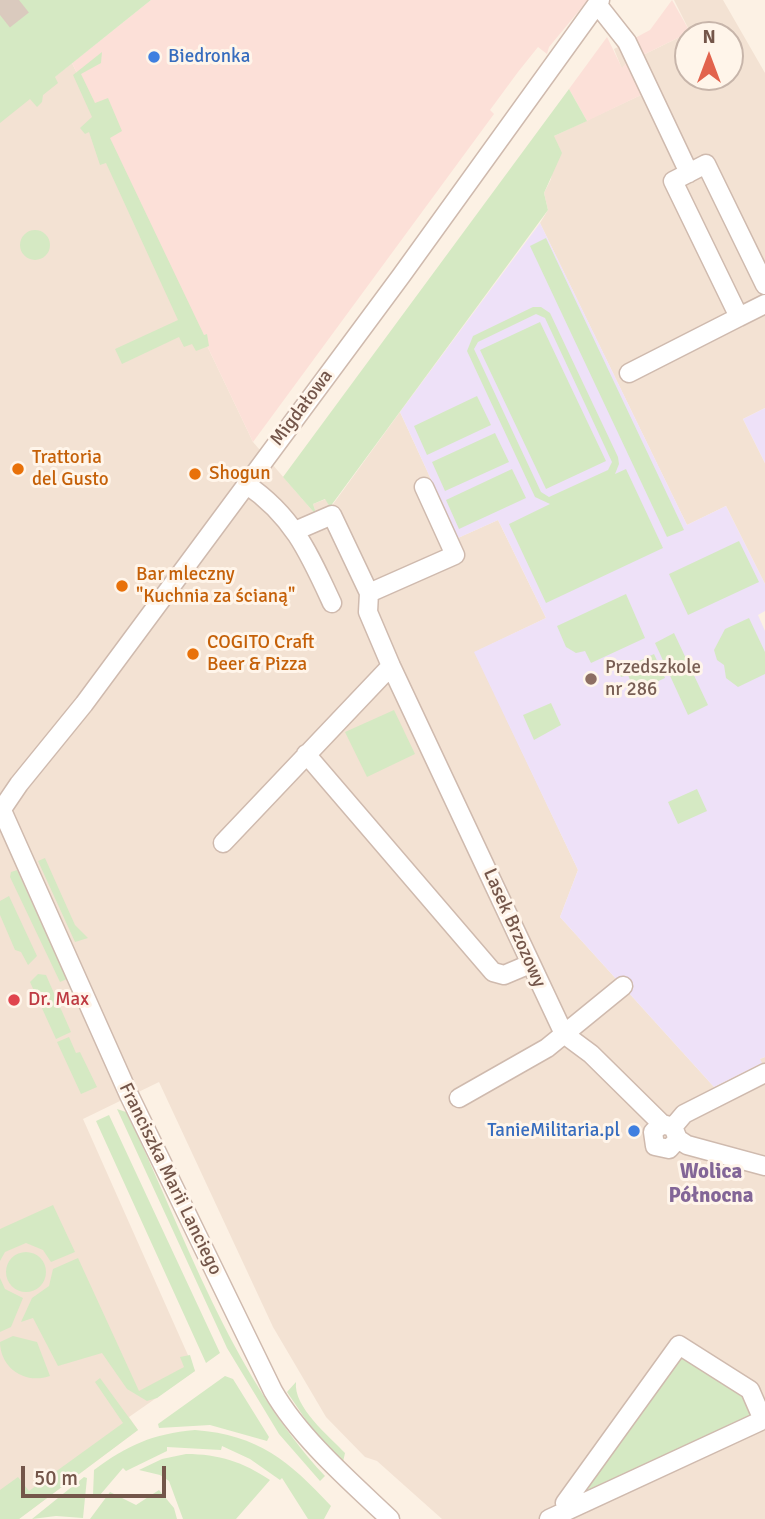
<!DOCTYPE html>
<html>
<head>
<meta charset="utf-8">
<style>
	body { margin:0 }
	#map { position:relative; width:765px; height:1519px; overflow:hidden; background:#fcf1e4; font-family:Signika,sans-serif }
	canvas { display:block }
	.north { position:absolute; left:674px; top:21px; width:70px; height:70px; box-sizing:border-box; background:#fff5ea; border:2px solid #c7b5aa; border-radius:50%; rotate:0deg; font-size:19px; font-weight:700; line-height:28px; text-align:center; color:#74564a }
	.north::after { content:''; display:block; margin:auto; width:24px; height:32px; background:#e2634d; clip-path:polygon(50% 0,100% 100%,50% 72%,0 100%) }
	.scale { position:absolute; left:21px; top:1466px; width:145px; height:32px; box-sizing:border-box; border:4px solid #74564a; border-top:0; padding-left:9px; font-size:21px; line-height:24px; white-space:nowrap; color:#74564a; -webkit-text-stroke:5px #fff5ea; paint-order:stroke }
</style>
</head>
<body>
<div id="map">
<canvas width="765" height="1519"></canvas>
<div class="north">N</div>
<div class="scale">50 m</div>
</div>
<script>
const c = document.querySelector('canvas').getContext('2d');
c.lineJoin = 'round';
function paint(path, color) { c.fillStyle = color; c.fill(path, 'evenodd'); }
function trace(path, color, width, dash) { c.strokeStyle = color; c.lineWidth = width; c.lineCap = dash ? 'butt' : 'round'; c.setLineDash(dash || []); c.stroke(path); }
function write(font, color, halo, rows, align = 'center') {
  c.font = font + ' Signika,sans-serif'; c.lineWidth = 6; c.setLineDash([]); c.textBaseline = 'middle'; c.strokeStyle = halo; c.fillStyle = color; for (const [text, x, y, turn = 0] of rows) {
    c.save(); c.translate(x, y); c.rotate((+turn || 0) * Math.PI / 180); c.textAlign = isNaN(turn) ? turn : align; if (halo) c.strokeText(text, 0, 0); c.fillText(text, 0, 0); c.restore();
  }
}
const residential = new Path2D(`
	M674,0H723L765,73V408L743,419L765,463V584L726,506L687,525L540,223L548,210L544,193L551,179L554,136L643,94L627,62L622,69L614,49L635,38L643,55L690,32ZM688,35H730V77H688Z
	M72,63L253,442L317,516L313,504L326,499L331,507L400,412L458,538L498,520L546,618L475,652L578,870L560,917L714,1087L761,1063L760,1059L765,1057V1519H442L377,1461L365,1457L326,1417L273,1327L159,1082L83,1119L195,1371L129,1417L138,1430L19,1519H0V121Z`);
const commercial = new Path2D(`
	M151,0H588L549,47L547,54L538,47L518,72L490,110L494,114L253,442L72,63Z
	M672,0L690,32L643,55L635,38L650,30Z
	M607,37L622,68L627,62L643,94L587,121L569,89Z`);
const education = new Path2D(`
	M540,223L687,525L726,506L765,584V611L758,615L765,631V1057L760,1059L762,1063L714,1087L560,917L578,870L474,652L546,618L498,520L458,538L400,412Z
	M765,408V463L743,419Z`);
const green = new Path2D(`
	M0,0H151L55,77L58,83L43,95L42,102L37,107L30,99L0,123Z
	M102,52L101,63L81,74L95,103L108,98L122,131L110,138L204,335L207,334L209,346L196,351L192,344L184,347L179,337L122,364L115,349L178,320L106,163L100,165L89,132L85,134L80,128L92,117L73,75Z
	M569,89L587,121L554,136L562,153L544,193L548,210L330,507L325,499L313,504L317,516L283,477Z
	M20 245a15 15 0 1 1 30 0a15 15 0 1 1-30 0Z
	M546,238L684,530L667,537L530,246Z
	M533,307H541L550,313L618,457L619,464L615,474L626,469L663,548L546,603L509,524L550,504L535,497L467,351L473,336ZM536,314L545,318L612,462L608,470L549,497L541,492L474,349L478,342Z
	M540,322L606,461L546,489L480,350Z
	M477,396L491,425L427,455L414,426Z
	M495,433L509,462L445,491L432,462Z
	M512,469L526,498L459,529L446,500Z
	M739,541L759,582L688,615L669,574Z
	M626,594L645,638L591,663L585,651L576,653L566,647L557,626Z
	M749,618L765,652V674L738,687L726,678L724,665L717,660L714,650L725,629Z
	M674,633L708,705L688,715L655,643Z
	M654,654L665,678L635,692L628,675L621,677L618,671Z
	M551,703L561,725L534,740L523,715Z
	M394,710L415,754L367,777L345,732Z
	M697,789L707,811L678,824L668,802Z
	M45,858L75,925L88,938L75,942L38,861Z
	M17,870L67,979L60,982L10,877L11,872Z
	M9,896L37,956L28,965L21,952L15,950L0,915V901Z
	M38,974L46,975L71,1032L56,1039L30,982Z
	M69,1037L76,1053L80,1052L97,1087L81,1094L57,1042Z
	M117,1109L126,1112L137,1134C191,1252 236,1380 325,1476L320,1481L279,1434L227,1348Z
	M109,1115L220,1353L206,1363L96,1121Z
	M53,1205L75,1252L51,1262L43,1250L26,1243L5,1252L0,1261V1229Z
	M6 1272a20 20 0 1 1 40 0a20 20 0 1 1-40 0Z
	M78,1258L139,1391L184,1367L180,1357L190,1355L195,1371L157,1398L147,1401L127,1389L102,1353L58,1366L33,1318L21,1322L32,1298L49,1286L53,1269Z
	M0,1278L5,1289L23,1298L11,1327L0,1332Z
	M13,1336L37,1342L50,1376C24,1385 0,1367 0,1342Z
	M686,1356L748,1397L753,1413L748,1419L572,1502L677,1359Z
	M225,1376L233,1379L269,1437L267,1441L210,1425L159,1428L158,1424Z
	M100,1378L138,1430L19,1519H0V1490L18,1477L29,1491L123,1423L95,1382Z
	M296,1382C293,1407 329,1436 345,1453L343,1462L310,1426L287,1392Z
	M195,1430C259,1435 289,1461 331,1506L324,1519H308L282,1478L280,1480L250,1459L222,1446L221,1450L167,1447V1451L126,1471L123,1468L100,1495H93L94,1470C128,1445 152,1434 195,1430Z
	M186,1454C219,1454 243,1462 270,1480L236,1519H183L169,1481L160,1475L139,1470L162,1459Z
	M84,1477L87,1478L83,1518L56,1516L32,1519Z
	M159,1490L174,1508L177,1519H90L110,1492L136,1505Z`);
const highwayTunnel = new Path2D(`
	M0,15L19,0`);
const street = new Path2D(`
	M597,4L627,42L689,173
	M765,285L706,164L673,181L739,317L765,304
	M629,373L739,317
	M246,484C293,516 309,553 332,603
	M295,531L332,515L369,593
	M369,593L368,612L391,666L564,1034L591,1054L662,1124L673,1127L678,1139L687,1145L765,1166
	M369,593L455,555L424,487
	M306,754L493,972L504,975L530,964
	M0,806L129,1095L273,1391C300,1438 351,1482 390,1519
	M0,812L19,784L84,704L401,276L600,0
	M223,843L391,666
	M459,1098L547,1048L623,986
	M662,1124L653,1132L655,1146L669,1149L678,1139
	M673,1127L684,1114L765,1073
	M568,1510L565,1503L679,1345L750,1390L763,1420
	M549,1519L765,1419`);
const markers = [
	[154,57,7,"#3f7fe0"],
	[18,469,7,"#e8710a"],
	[195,474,7,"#e8710a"],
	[122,586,7,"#e8710a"],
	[193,654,7,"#e8710a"],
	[591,679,7,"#8d6e63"],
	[14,1000,7,"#e0444e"],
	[634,1131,7,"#3f7fe0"]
];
const shopNames = [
	["Biedronka",168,57],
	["TanieMilitaria.pl",620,1131,"right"]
];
const streetNames = [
	["Migdałowa",302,408,-53],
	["Lasek Brzozowy",514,928,66],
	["Franciszka Marii Lanciego",170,1179,64]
];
const foodNames = [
	["Trattoria",32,458],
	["del Gusto",32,480],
	["Shogun",209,474],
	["Bar mleczny",136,575],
	["\"Kuchnia za ścianą\"",136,597],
	["COGITO Craft",207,643],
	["Beer & Pizza",207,665]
];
const educationNames = [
	["Przedszkole",605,668],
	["nr 286",605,690]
];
const healthNames = [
	["Dr. Max",28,1000]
];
const neighbourhoodNames = [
	["Wolica",711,1172],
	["Północna",711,1196]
];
paint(residential, '#f3e2d3');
paint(commercial, '#fce0d8');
paint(education, '#eee1f8');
paint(green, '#d5e9c3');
trace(highwayTunnel, '#dacabe', 32, [32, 16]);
trace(street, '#cfbaae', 21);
trace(street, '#fff', 18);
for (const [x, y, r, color] of markers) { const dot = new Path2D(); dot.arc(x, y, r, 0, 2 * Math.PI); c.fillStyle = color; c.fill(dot); trace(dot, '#fff5ea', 2.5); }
write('19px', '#366cbe', '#fff5ea', shopNames, 'left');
write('19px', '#74564a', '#fff5ea', streetNames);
write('19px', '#c56008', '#fff5ea', foodNames, 'left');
write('19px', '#785e54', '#fff5ea', educationNames, 'left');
write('19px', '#be3a42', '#fff5ea', healthNames, 'left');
write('bold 21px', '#836697', '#fff5ea', neighbourhoodNames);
</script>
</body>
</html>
